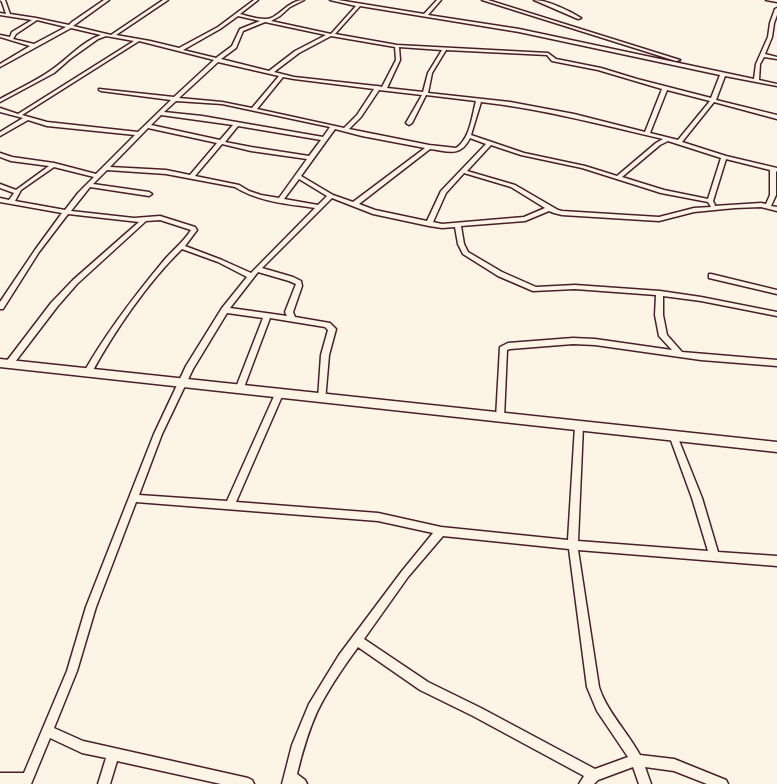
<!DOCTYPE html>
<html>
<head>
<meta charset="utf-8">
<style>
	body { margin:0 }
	canvas { display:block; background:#fcf5e5 }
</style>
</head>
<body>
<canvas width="777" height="784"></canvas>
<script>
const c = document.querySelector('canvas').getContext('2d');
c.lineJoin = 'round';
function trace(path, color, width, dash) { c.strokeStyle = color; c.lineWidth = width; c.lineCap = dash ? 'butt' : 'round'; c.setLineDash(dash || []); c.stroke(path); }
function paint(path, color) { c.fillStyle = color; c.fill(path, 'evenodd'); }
const minor = new Path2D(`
	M0,0H5L10,14L36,18L69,25L72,22L104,0H109L73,26L111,35L163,0H168L116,35L150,41L179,48L218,27L254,0H258L240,14C248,16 257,19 265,19C278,20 287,0 304,0L290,7L280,16L271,21L331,34L356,6L330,0H338L424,14L437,0H441L428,15L519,29L754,79L756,64L768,37L770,23L775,9L777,8V15L774,23L772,37L765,54L777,57V59L764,57L760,64L759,80L777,84V86L725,76L716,100L777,115V119L714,102L682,142L726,156L777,168V172L776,171V195L771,206L777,207V211L761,207L735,208L694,212L659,221L562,215L554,213L549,211L525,221L461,226L464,244L468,252L502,272L536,287L575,285L660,291L701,297L777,312V316L701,301L663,296V315L667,335L682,352L777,360V366L701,360L595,345L573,344L510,349L507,350L504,418L503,420H497L496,418L500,347L508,343L573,338L595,339L672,350L659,336L655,315L656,295L575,289L533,291L498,276L463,254L458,244L455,227L442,228L429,226L373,214L332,198L262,268L293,277L301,281L302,286L293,312L295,317L330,323L336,329L329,355L325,401H319L318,399L321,355L328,330L325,327L270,318L243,390L242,392H236L235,390L263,318L227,313L193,369L162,434L139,495L227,501L275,394L276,392H282L283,394L236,502L378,513L441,527L568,540L575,426L576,424H582L583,426L578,541L708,551L692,498L669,435L670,433L673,432L676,433L702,498L718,552L777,556V566L578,550L599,687C607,712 627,731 640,755L674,759L726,780L728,784H707L674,771L645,767L651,784H639L633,767L598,780L594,784H579L584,776L473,716L420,690L358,647C344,666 327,691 317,712C308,732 302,753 297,774L305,780L307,784H282L292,745L309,704L339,655L402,571L433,533L378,521L136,502L96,607L77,671L54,728L83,741L248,778L252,780L254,784H221L117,761L110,784H98L106,758L82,753L50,738L31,784H0V773H24L67,671L86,607L154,434L186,366L222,308L247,277L218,262L182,249C147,283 114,332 91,374H85L84,372C106,333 133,298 161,264C170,252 183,243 191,230L160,220L146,221L77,284L57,307L12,366H6L5,364L6,362L51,303L73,280L139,222L68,214L39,252L3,309H0V302L35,250L62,213L0,202V198L9,200L14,193L0,188V184L16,190L49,166L11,161L0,157V153L12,157L54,163L96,174L135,135L47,126L28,120L0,136V132L23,118L0,112V108L18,114L134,41L106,36L98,39L70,59L54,73L0,102V99C16,90 34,82 50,71C67,60 81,42 101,35L71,28L0,67V64L30,46L0,37V35L10,37L12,32L32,20L0,15V13L6,14L2,2ZM360,6L519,32L720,75L711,98L637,79L601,68L556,59L548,53L397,45L335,34ZM238,16L260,21L240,29L232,46L216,58L183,50L220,29ZM37,20L66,27L34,44L13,39L16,34ZM265,22L326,35L295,51L269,71L221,59L236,48L243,31ZM331,36L395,47L396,60L382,87L378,86H376L294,77L274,72L299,53ZM139,41L214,60L174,97L99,89V90L101,91L171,100L138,132L47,122L22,115ZM399,47L442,50L428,73L423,92L387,88L400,60ZM446,50L547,55L552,61L598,70L662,89L645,132L574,114L510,102L428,93L432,73ZM218,62L279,76L252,108L222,102L179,98ZM283,77L294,79L374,89L357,115L344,128L257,109ZM379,90L422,95L406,123L409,125L412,123L426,95L476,101C472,116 470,139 456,148L429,145L349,129L361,117ZM667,90L710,101L678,140L650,133ZM176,101L222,104L330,127L323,137L202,116L164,112ZM481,102C543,109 603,125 663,139L656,143L617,176L585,166L524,153L471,135ZM161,115L233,125L220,140L151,125ZM238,126L321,140L309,156L251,147L225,142ZM148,128L217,143L190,175L166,170L110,167ZM335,129L362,136L425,148L353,202L333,195L301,176ZM470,138L486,144L441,191L427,221L375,210L359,204L430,149C448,151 460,158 470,138ZM668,141L721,158L708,199L664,190L622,177L660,145ZM222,144L251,151L307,159L279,198L261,195L249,191L239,185L195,176ZM491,145L521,155L582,168L661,193L708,202L711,207L694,208L659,217L562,211L558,210L515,185L467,171ZM726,159L770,170V195L766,204L761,203L714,206L715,205L713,201ZM54,167L94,177L78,193L65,210L15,201L21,190ZM107,170L166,174L235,187C259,202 288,204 315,208L251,273L222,260L185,246L197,230L195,227L160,216L134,218L71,211L90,187L149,196L152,194L149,192L93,184ZM464,173L511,187L545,208L524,217L442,224L433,222L446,193ZM299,179L327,196L318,205L284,199ZM258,272L289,281L296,284L285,312L287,316L230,308ZM443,536L569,549L587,687L597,711L628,757L595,769L481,708L428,682L364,639L408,577Z
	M482,0H488L680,60L676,61Z
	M534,0C547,0 570,11 581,18L578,19Z
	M766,0H777V2Z
	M709,274H711L777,290V294L709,278Z`);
const primary = new Path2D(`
	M0,359L777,442V452L0,367Z`);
trace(minor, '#4a1f2b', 3);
trace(primary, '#4a1f2b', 3);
paint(minor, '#fcf5e5');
paint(primary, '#fcf5e5');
</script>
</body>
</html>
